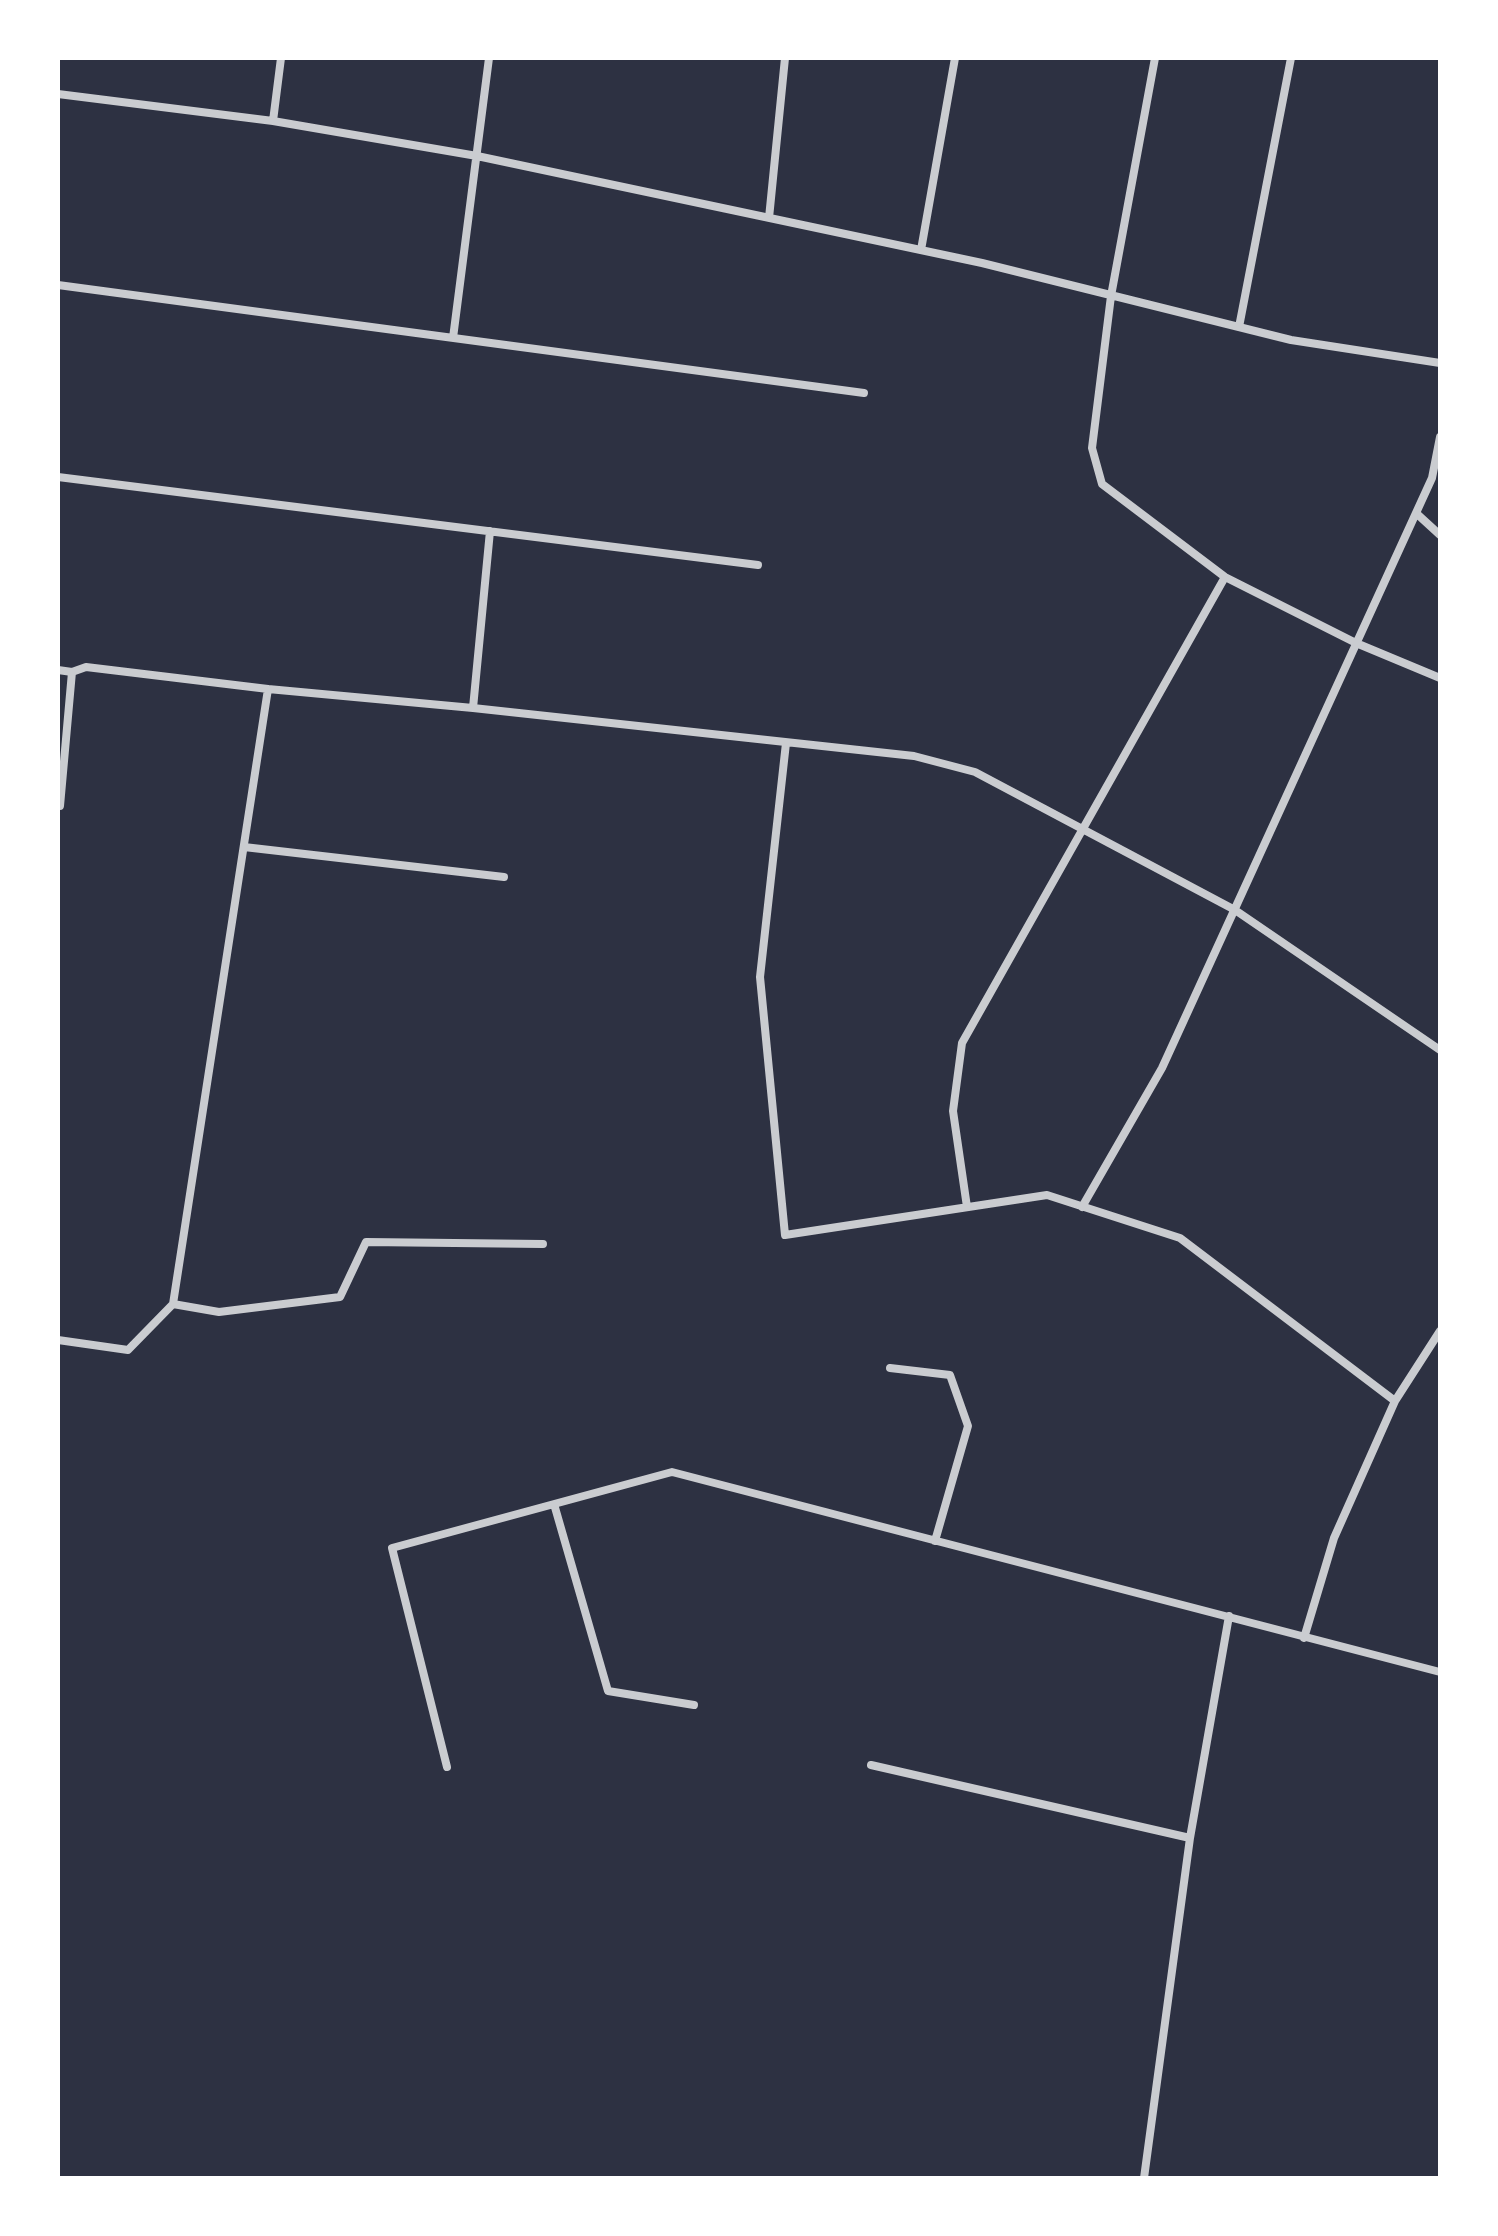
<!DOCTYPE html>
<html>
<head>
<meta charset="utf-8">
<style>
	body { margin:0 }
	#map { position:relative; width:1498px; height:2236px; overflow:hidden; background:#2d3142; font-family:Inter,sans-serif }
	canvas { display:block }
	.frame { position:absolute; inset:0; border:60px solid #fff; pointer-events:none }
</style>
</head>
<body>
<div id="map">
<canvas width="1498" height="2236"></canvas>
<div class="frame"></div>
</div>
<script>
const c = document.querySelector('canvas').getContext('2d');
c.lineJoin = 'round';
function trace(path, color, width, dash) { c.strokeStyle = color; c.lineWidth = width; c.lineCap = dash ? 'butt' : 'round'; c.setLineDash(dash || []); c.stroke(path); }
const minor = new Path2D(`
	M1155,58L1111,296L1092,448L1102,484L1225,577L1356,643L1440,678
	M58,94L273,121L477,156L982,263L1291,340L1440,363
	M273,121L281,58
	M769,218L785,58
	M921,250L955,58
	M58,285L864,393
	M1239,327L1291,58
	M453,338L489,58
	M58,477L758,565
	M1416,513L1440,535
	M58,670L72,672L86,667L268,689L473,708L914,756L975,772L1235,910L1440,1050
	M473,708L490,531
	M786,743L760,977L785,1235L1047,1195L1180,1238L1395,1401
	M60,806L72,672
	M244,847L504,877
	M967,1207L953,1111L962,1043L1225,577
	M1082,1207L1162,1068L1432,478L1440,437
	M173,1304L219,1312L340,1297L366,1242L543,1244
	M58,1340L128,1350L173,1304L268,689
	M890,1368L950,1375L968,1426L935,1541
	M554,1504L608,1691L694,1705
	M1304,1638L1334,1538L1395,1401L1440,1331
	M871,1765L1190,1838
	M447,1767L392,1548L672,1472L1440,1672
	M1144,2178L1190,1838L1229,1616`);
trace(minor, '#caccd0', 8);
</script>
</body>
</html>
